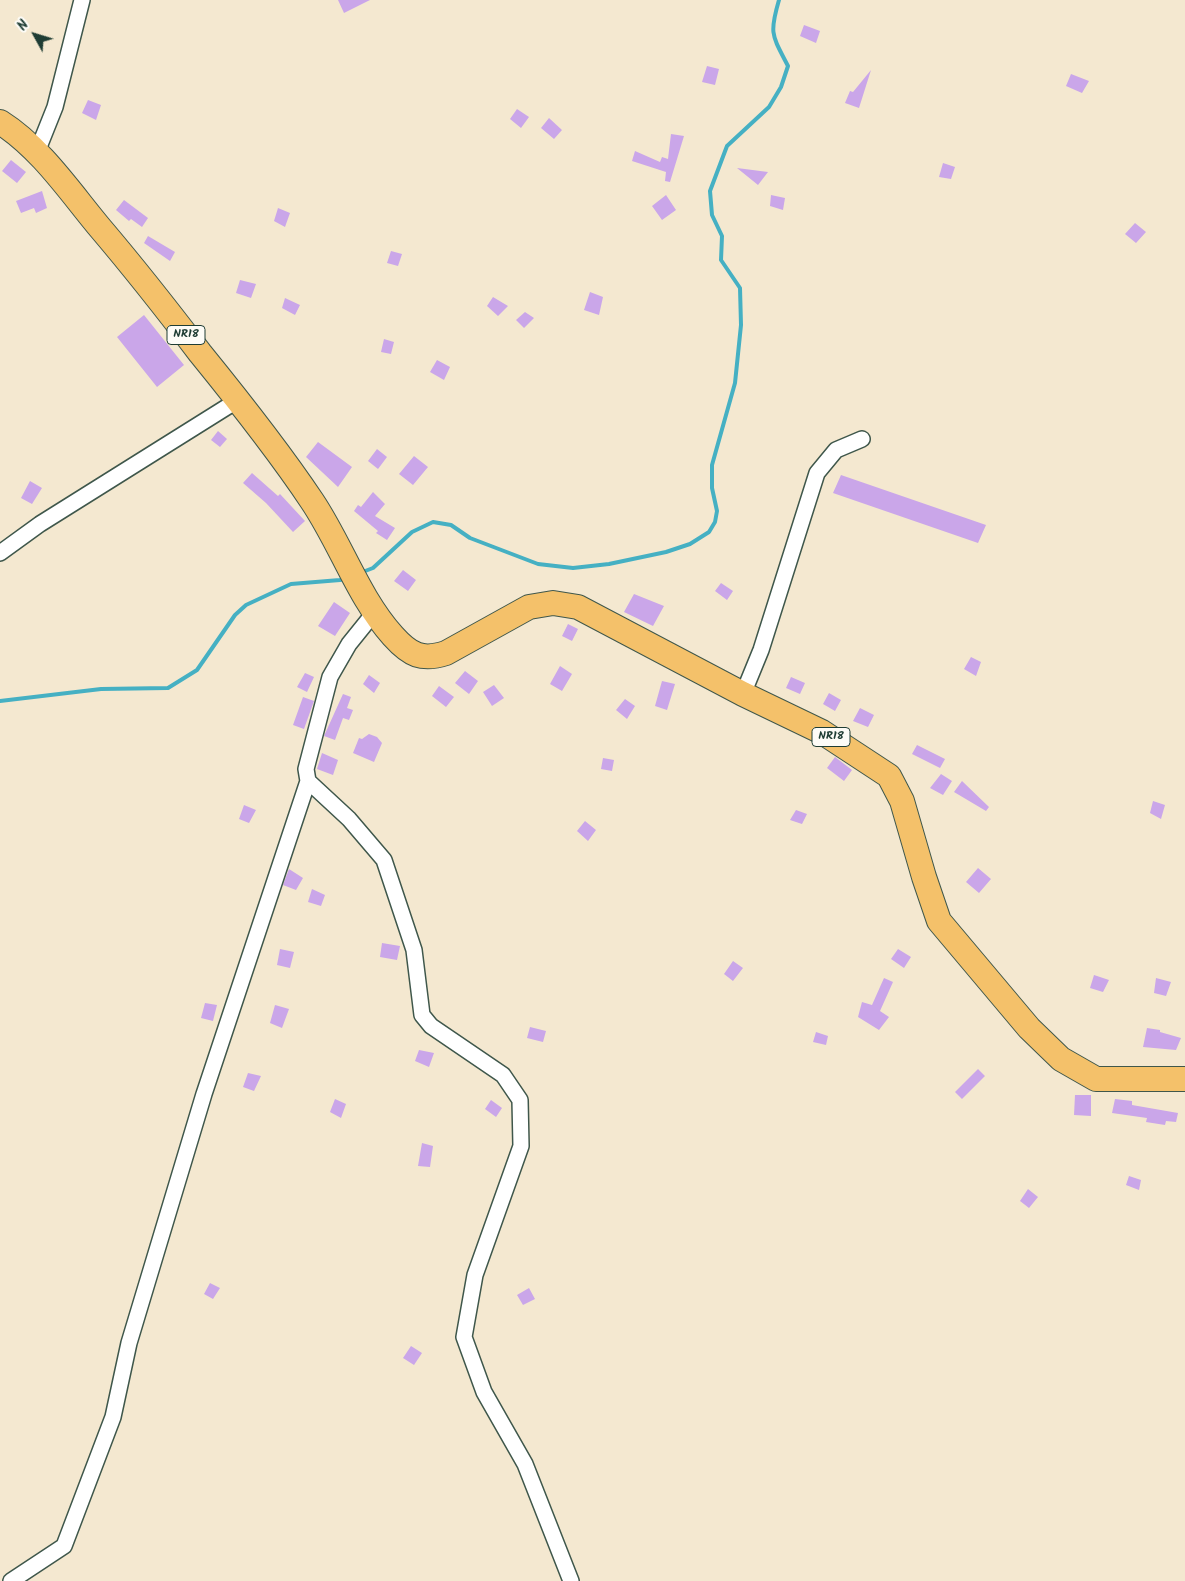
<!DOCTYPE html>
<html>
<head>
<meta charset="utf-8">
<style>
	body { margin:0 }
	#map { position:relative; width:1185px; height:1581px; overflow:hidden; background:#f4e8d0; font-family:Kalam,sans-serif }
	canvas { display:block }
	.north { position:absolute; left:10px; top:10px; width:50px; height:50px; -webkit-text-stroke:4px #fdfcf7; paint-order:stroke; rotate:309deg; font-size:14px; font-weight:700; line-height:20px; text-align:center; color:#1f3d34 }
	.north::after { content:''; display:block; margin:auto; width:18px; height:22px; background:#1f3d34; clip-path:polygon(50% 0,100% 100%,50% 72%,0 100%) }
</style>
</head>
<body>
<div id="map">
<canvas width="1185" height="1581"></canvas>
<div class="north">N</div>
</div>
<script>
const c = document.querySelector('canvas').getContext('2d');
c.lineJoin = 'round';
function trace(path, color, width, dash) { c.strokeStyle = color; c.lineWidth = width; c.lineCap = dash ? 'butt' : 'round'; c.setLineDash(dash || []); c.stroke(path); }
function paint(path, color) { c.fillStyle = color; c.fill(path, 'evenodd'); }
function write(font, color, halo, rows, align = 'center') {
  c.font = font + ' Kalam,sans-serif'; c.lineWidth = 4; c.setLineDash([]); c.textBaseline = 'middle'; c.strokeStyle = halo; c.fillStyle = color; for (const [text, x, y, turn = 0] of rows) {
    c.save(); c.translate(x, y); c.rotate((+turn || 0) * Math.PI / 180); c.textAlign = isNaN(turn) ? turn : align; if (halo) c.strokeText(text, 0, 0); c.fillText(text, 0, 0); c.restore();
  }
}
const stream = new Path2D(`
	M360,573L373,568L412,532L433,522L451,525L470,538L538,564L573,568L609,564L666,552L690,544L709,532L715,522L717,511L712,488V465L735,383L741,325L740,288L721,260L722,236L712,215L710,191L727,146L769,107L781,87L788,66C772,35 769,34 779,0
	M0,701L101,689L168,688L197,670L235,615L246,605L291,584L340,580L347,578`);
const building = new Path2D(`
	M338,0H370L344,13Z
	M804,25L820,31L816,43L800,36Z
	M707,66L719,69L715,85L702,82Z
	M871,70L859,108L845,103L850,91L853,92Z
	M1071,74L1089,81L1082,93L1066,86Z
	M88,100L101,105L96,120L82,113Z
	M517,109L529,117L521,128L510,119Z
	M549,118L562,130L554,139L541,128Z
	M671,134L684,136L670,182L665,181L666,172L632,161L635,151L660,162L662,157L668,159Z
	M11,160L26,172L17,183L2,171Z
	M943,163L955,167L951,179L939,177Z
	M737,168L768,172L758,185Z
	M42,191L47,208L36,213L34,208L21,213L16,201Z
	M666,195L676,210L662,220L652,206Z
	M771,195L785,198L783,210L770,206Z
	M124,200L148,218L142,227L131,219L129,221L116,210Z
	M278,208L290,213L285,227L274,221Z
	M1135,223L1146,232L1136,243L1125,234Z
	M148,236L175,252L170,261L144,243Z
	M391,251L402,254L398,266L387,263Z
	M240,280L256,284L251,298L236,293Z
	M590,292L603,297L599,315L584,310Z
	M493,297L508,306L498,316L487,306Z
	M285,298L300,305L295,315L282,308Z
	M525,312L534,318L524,328L516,320Z
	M144,315L184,365L157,387L117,337Z
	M384,339L394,342L391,354L381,352Z
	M437,360L450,367L444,380L430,372Z
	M218,431L227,439L220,447L211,440Z
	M318,442L352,467L338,487L306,457Z
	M377,449L387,457L378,469L368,461Z
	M414,456L428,467L413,485L399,474Z
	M252,473L278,496L280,494L305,521L293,532L266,503L243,483Z
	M841,475L986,525L978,543L833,493Z
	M30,481L42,488L32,504L21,498Z
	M373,492L385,504L375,516L395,528L387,540L376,533L378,531L354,511L358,505L361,507Z
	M403,570L416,580L408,591L394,581Z
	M721,583L733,591L727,600L715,591Z
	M634,594L664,606L653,626L624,612Z
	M334,602L350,613L335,636L318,626Z
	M568,624L578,629L572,641L562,636Z
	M971,657L981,662L976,676L964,669Z
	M560,666L572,674L562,691L550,684Z
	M465,671L478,681L469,694L455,683Z
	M305,673L314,677L307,692L297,687Z
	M369,675L380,683L374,693L363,684Z
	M791,677L805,683L800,694L786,688Z
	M662,681L675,684L667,710L655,706Z
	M494,685L504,698L492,706L483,692Z
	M439,686L454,697L446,707L432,696Z
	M829,693L841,700L835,711L823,704Z
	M343,694L351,697L347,708L353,710L349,720L343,718L335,740L324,736Z
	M303,697L314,701L304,729L293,725Z
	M625,699L635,706L627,719L616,710Z
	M860,708L874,715L868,727L853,721Z
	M369,734L377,737L382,743L374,762L353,753L359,738L362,739Z
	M917,745L945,759L940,768L912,754Z
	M322,753L338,760L333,775L317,769Z
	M835,757L852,770L844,781L827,768Z
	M603,758L614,760L612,771L601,769Z
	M941,774L952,781L943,795L930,788Z
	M962,781L989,807L986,811L954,792Z
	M1153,801L1165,805L1161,819L1150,813Z
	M244,805L256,810L249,823L239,819Z
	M796,810L807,814L802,824L790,820Z
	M585,821L596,830L588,841L577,831Z
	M978,868L991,879L979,893L966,882Z
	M289,869L303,878L296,890L283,885Z
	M312,889L325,895L321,906L308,902Z
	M382,943L400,946L397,960L380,957Z
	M280,949L294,952L290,968L277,965Z
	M898,949L911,957L904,968L891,959Z
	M733,961L743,968L733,981L724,974Z
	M1094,975L1109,980L1103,992L1090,988Z
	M884,978L893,982L880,1011L889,1017L879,1030L858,1017L862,1002L872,1005Z
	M1156,978L1171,982L1166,996L1154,993Z
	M205,1003L217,1005L213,1021L201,1018Z
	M275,1005L289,1009L282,1028L270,1023Z
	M530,1027L546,1031L543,1042L527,1038Z
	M1147,1028L1160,1030V1032L1181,1038L1176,1050L1143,1047Z
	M816,1032L828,1036L826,1045L813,1042Z
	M419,1050L434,1053L429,1067L415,1061Z
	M978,1069L985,1076L962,1099L955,1092Z
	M248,1073L261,1076L254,1091L243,1087Z
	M1075,1095H1091V1116L1074,1115Z
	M335,1099L346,1104L341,1118L330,1112Z
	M1115,1099L1132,1101V1105L1178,1113L1176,1122L1166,1121L1165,1125L1146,1122L1147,1118L1112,1113Z
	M491,1100L502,1108L496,1117L485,1109Z
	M422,1143L433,1146L430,1167L418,1166Z
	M1129,1176L1141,1180L1139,1190L1126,1185Z
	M1028,1189L1038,1197L1029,1208L1020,1201Z
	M210,1283L220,1288L213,1299L204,1294Z
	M529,1288L535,1299L523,1305L517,1295Z
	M411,1346L422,1353L414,1365L403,1358Z`);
const street = new Path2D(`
	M37,152L55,107L82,0
	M0,553L40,524L238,400
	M374,613L349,644L330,677L306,769L308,781L349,819L384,860L414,950L422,1015L431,1026L503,1075L520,1100L521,1146L475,1275L464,1337L484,1392L525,1464L571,1581
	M743,694L761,650L817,473L836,450L862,439
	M11,1581L64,1546L113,1417L129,1343L204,1094L308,781`);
const primary = new Path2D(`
	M0,122C41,148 70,192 101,229C135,269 168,311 200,353C239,401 278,450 312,501C341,544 358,597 393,636C410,655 422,661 446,653L529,607L553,603L578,607L743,694L822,732L889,776L902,801L924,877L939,921L1029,1028L1061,1059L1096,1079H1185`);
const shields = [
	[186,335,38],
	[831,737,38]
];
const shieldNames = [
	["NR18",186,335],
	["NR18",831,737]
];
trace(stream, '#45b0c3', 4);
paint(building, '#caa6e9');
trace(street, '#3f574b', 18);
trace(primary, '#3f574b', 26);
trace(street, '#fff', 15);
trace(primary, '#f4c16a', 24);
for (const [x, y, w] of shields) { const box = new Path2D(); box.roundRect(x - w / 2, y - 9.5, w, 19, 4); c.fillStyle = '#fdfcf7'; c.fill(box); trace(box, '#1f3d34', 1); }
write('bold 12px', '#1f3d34', null, shieldNames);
</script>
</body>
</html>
